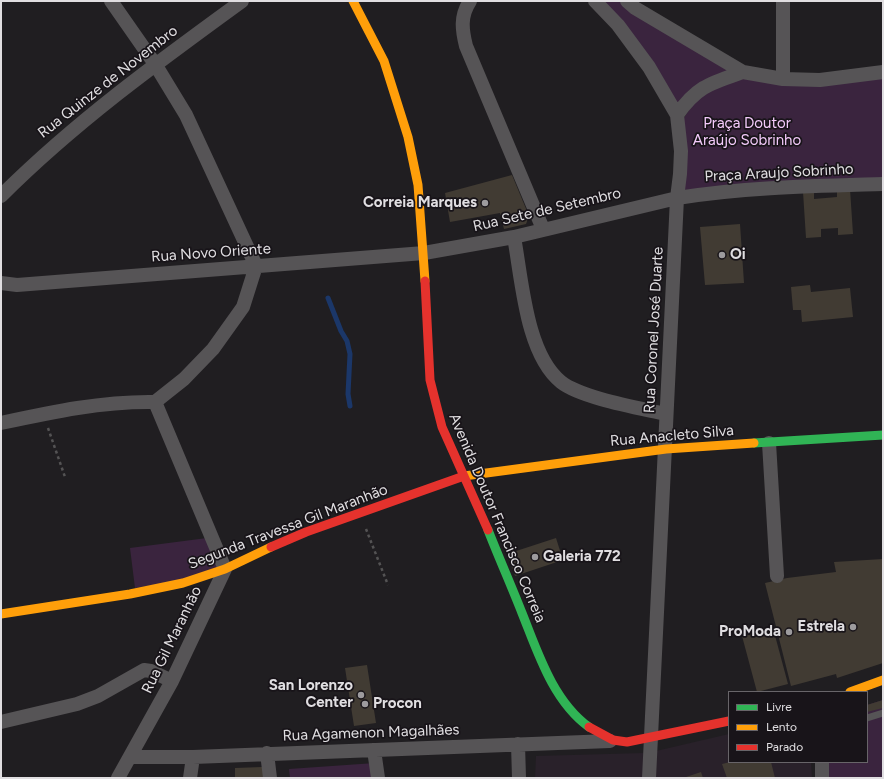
<!DOCTYPE html>
<html>
<head>
<meta charset="utf-8">
<style>
	body { margin:0 }
	#map { position:relative; width:884px; height:779px; overflow:hidden; background:#201e21; font-family:Figtree,sans-serif }
	canvas { display:block }
	.frame { position:absolute; inset:0; border:2px solid #e0dee1; pointer-events:none }
	.legend { position:absolute; left:728px; top:691px; width:140px; height:72px; box-sizing:border-box; background:#181419; border:1px solid #686569; margin:0; padding:5px 7px; list-style:none; font-size:12px; color:#e0dee1 }
	.legend li { display:flex; align-items:center; gap:8px; height:20px }
	.legend b { width:20px; border:1px solid #686569 }
</style>
</head>
<body>
<div id="map">
<canvas width="884" height="779"></canvas>
<div class="frame"></div>
<ul class="legend">
<li><b style="height:5px;background:#30b455"></b>Livre</li>
<li><b style="height:5px;background:#ff9f0a"></b>Lento</li>
<li><b style="height:5px;background:#e5322d"></b>Parado</li>
</ul>
</div>
<script>
const c = document.querySelector('canvas').getContext('2d');
c.lineJoin = 'round';
function paint(path, color) { c.fillStyle = color; c.fill(path, 'evenodd'); }
function trace(path, color, width, dash) { c.strokeStyle = color; c.lineWidth = width; c.lineCap = dash ? 'butt' : 'round'; c.setLineDash(dash || []); c.stroke(path); }
function write(font, color, halo, rows, align = 'center') {
  c.font = font + ' Figtree,sans-serif'; c.lineWidth = 3.5; c.setLineDash([]); c.textBaseline = 'middle'; c.strokeStyle = halo; c.fillStyle = color; for (const [text, x, y, turn = 0] of rows) {
    c.save(); c.translate(x, y); c.rotate((+turn || 0) * Math.PI / 180); c.textAlign = isNaN(turn) ? turn : align; if (halo) c.strokeText(text, 0, 0); c.fillText(text, 0, 0); c.restore();
  }
}
const built = new Path2D(`
	M729,734V762H811L812,778H655L656,751Z
	M644,753L648,778H535L536,756Z`);
const green = new Path2D(`
	M595,1H627L743,72L712,83L677,115Z
	M883,77V179L684,190L683,119L692,106L703,95L718,87L743,78Z
	M207,538L222,575L135,588L130,548Z
	M883,700V778H822V762H867V705Z
	M375,763L376,778H290L289,769Z`);
const stream = new Path2D(`
	M328,298L341,331L347,341L350,354L348,394L350,406`);
const building = new Path2D(`
	M512,175L529,216L526,224L504,229L500,213L450,222L445,193Z
	M850,189L853,234L838,235V228L821,229V237L806,238L803,192L814,191V199L837,197V190Z
	M740,224L744,283L705,285L700,227Z
	M810,285L811,292L850,288L853,317L802,322L801,310H793L791,287Z
	M556,538L563,560L515,576L507,554Z
	M883,559V663L837,678L836,674L791,686L765,583L787,578L836,572L834,562Z
	M773,628L788,684L757,692L742,636Z
	M367,665L376,723L354,726L345,668Z
	M883,700V708L867,712V705Z
	M730,762H771L775,778H727L722,764Z
	M262,767L267,778H235V768Z
	M701,772L703,778H683Z`);
const path = new Path2D(`
	M48,428L65,477
	M366,529L388,585`);
const lane = new Path2D(`
	M867,718L883,713`);
const street = new Path2D(`
	M470,1C460,16 462,30 466,46L543,229
	M595,1L618,25L649,67L677,115L681,151L680,174L677,198L649,778
	M627,1L635,8L743,72L783,79L820,80L883,72
	M783,79V1
	M677,115C697,86 711,83 743,72
	M1,196C74,123 158,62 242,1
	M514,237C522,280 526,354 561,382C581,398 640,408 666,414
	M1,283L17,285L424,253L514,237L677,198C745,187 814,186 883,184
	M1,423C52,412 103,401 155,402L184,379L213,349L243,307L256,266L186,115L155,64L111,1
	M769,443L777,576
	M1,722L77,704L98,696L144,670L151,671L172,681
	M518,744L519,778
	M374,750L378,778
	M267,753L270,778
	M131,757H193L610,741
	M822,762V778
	M118,778L172,681L225,569L155,402
	M190,778L193,757`);
const fast = new Path2D(`
	M754,443L883,435
	M488,530C499,558 511,585 522,613C538,653 553,701 589,727`);
const slow = new Path2D(`
	M353,1L384,61L408,137L418,185L425,281
	M464,476L666,449L754,443
	M1,614L130,594L183,583L225,569L271,547
	M850,692L883,680`);
const jam = new Path2D(`
	M425,281L430,380L442,427L488,530
	M271,547L306,532L464,476
	M589,727L613,740L627,742L729,721`);
const markers = [
	[485,203,4,"#9d9b9e"],
	[722,255,4,"#9d9b9e"],
	[535,557,4,"#9d9b9e"],
	[853,627,4,"#9d9b9e"],
	[789,632,4,"#9d9b9e"],
	[361,695,4,"#9d9b9e"],
	[365,704,4,"#9d9b9e"]
];
const streetNames = [
	["Rua Quinze de Novembro",108,82,-38],
	["Praça Araujo Sobrinho",779,173,-3],
	["Rua Sete de Setembro",547,210,-13],
	["Rua Novo Oriente",211,253,-4],
	["Rua Coronel José Duarte",654,330,-87],
	["Rua Anacleto Silva",672,436,-5],
	["Avenida Doutor Francisco Correia",497,518,67],
	["Segunda Travessa Gil Maranhão",288,527,-21],
	["Rua Gil Maranhão",172,640,-64],
	["Rua Agamenon Magalhães",371,733,-2]
];
const parkNames = [
	["Praça Doutor",747,124],
	["Araújo Sobrinho",747,141]
];
const poiNames = [
	["Correia Marques",477,203],
	["Oi",730,255,"left"],
	["Galeria 772",543,557,"left"],
	["Estrela",845,627],
	["ProModa",781,632],
	["San Lorenzo",353,686],
	["Center",353,703],
	["Procon",373,704,"left"]
];
paint(built, '#29212a');
paint(green, '#3a243e');
trace(stream, '#1b3769', 5);
paint(building, '#413b33');
trace(path, '#545354', 2.5, [3, 3]);
trace(lane, '#565456', 7);
trace(street, '#565456', 14);
trace(fast, '#30b455', 9);
trace(slow, '#ff9f0a', 9);
trace(jam, '#e5322d', 9);
for (const [x, y, r, color] of markers) { const dot = new Path2D(); dot.arc(x, y, r, 0, 2 * Math.PI); c.fillStyle = color; c.fill(dot); trace(dot, '#181419', 1.5); }
write('15px', '#e0dee1', '#181419', streetNames);
write('15px', '#f3cafa', '#181419', parkNames);
write('bold 15px', '#e0dee1', '#181419', poiNames, 'right');
</script>
</body>
</html>
